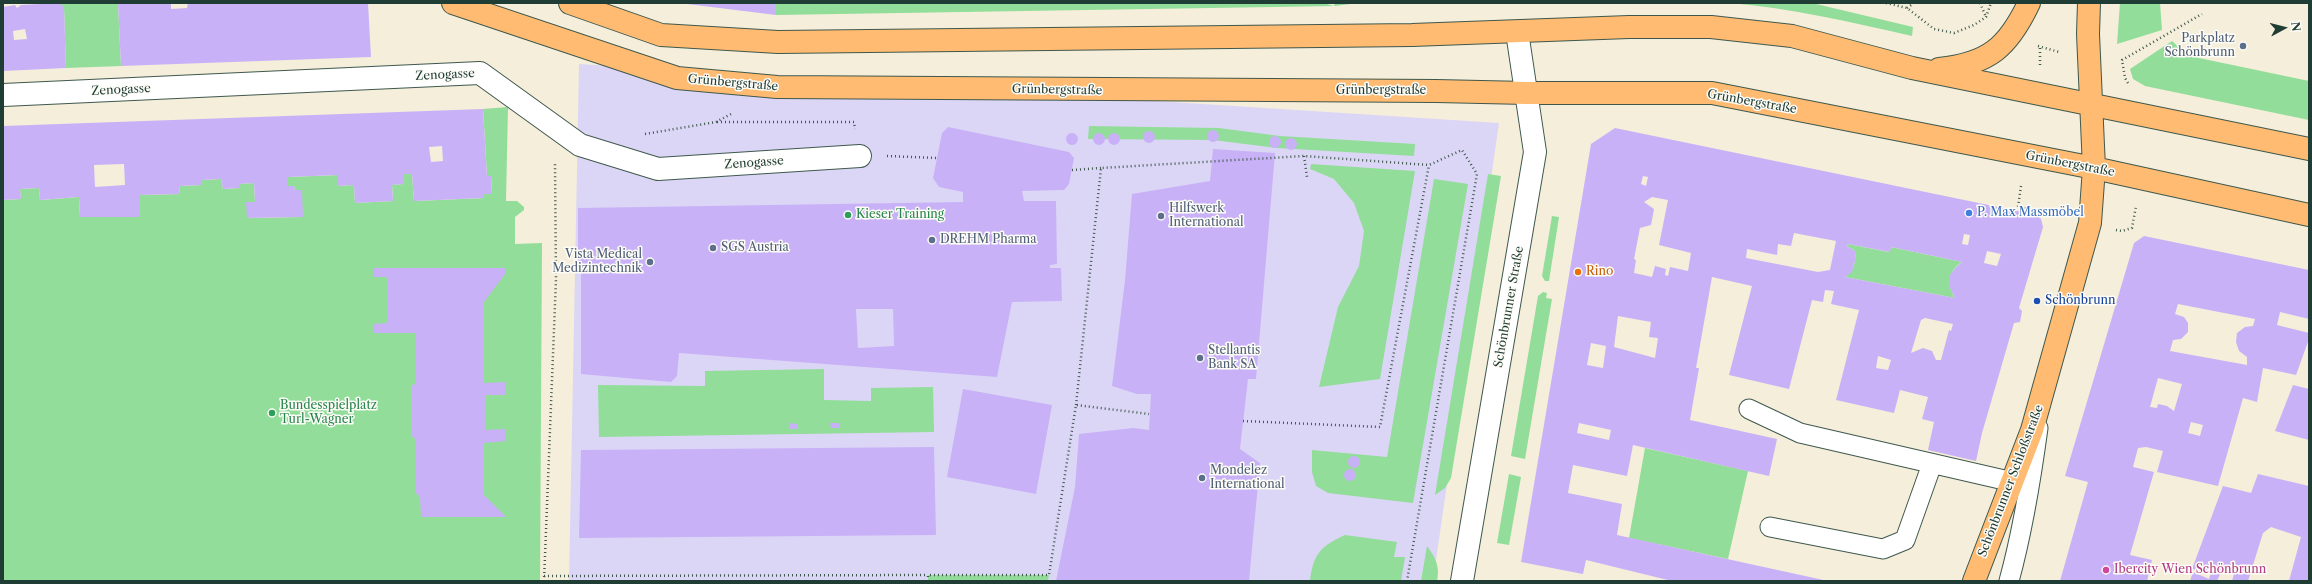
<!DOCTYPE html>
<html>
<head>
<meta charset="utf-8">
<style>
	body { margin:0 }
	#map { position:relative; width:2312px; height:584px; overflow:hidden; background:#f5eedb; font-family:"Libre Caslon Text",serif }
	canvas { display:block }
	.frame { position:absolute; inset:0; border:4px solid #1f3d34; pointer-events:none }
	.north { position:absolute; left:2264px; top:8px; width:40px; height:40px; -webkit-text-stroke:3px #fdfcf7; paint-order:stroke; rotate:83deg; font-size:11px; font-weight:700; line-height:16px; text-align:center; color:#1f3d34 }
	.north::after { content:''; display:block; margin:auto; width:14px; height:18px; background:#1f3d34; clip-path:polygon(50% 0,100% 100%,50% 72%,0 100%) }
</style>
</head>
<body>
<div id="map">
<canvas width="2312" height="584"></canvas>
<div class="frame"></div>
<div class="north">N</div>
</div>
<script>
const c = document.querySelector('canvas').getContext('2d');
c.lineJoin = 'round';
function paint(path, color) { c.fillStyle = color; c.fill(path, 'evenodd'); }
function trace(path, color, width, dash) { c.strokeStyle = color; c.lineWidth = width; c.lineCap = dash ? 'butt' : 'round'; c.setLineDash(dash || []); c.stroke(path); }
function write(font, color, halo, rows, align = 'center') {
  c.font = font + ' "Libre Caslon Text",serif'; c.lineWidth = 3; c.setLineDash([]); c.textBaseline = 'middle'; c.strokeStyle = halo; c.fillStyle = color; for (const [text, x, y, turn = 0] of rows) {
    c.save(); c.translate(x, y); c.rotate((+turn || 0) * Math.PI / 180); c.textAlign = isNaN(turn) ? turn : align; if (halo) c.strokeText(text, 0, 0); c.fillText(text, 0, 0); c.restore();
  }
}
const built = new Path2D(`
	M579,64L1499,123L1433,581H569Z`);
const green = new Path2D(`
	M59,3H118L121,66L66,68L64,8Z
	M776,3H1323L1334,6L1335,3H1358L1335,6L776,15Z
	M1729,3H1812L1913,27L1912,36C1851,22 1791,8 1729,3Z
	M2120,3H2160L2162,30L2117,44Z
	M2172,41L2182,50L2199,58L2309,81V120L2145,86L2133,79L2130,69Z
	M508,107L506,201H517L524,207V210L515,217V244L542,243L540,581H3V200L21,199L20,189L39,188L40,200L79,197L80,217H139V195L180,194L179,186L202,185V180L221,179L223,189L239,188V184L254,183L255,202L247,218L302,217L294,186H288V177L338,175V186L354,185L355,203L393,201L392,185L403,184V174H412L414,201L484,198V194H492L491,177L487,176L483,109Z
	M1089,126L1219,128L1280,136L1415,144L1414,156L1277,148L1213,140L1088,139Z
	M1311,164L1415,171L1380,379L1319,387L1338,307L1359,266L1364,231L1354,203L1334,179L1310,169Z
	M1488,174L1501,176L1451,478L1445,488L1435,495Z
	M1434,179L1468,184L1413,503L1328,493L1316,486L1312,472V450L1387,457Z
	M1552,216L1559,217L1549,281H1545L1542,276Z
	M1848,244L1889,252L1891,247L1962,262C1948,271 1947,285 1955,298L1845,277C1854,270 1856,263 1855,251L1847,246Z
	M1543,292L1547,293L1546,298L1552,299L1525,459L1511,456L1538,296Z
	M824,369V400L871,401V388L933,387L934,432L599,437L598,385L705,386V371Z
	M1645,448L1748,471L1728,559L1629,538Z
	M1509,474L1521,477L1509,545L1497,543Z
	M1345,535L1397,542L1394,557H1405L1401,581H1310C1313,554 1321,546 1345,535Z
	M1427,546C1436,558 1440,567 1437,581H1421Z
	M928,575H1049L1048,581H928Z`);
const building = new Path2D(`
	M59,3L64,7L66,68L3,71V7L15,5L17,8L21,5ZM25,29L27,39L14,40L13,31Z
	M118,3H171V9L187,8L188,3H368L371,57L121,66Z
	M687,3H776V15L687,4Z
	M483,109L487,176H491L492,194H484V198L414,201L412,174H403V184L392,185L393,201L355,203L354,185L338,186V175L288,177V186H294L295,190H302L303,217L247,218L246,202H255L254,183L239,184V188L223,189L221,179L202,180V185L179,186L180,194L139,195V217H80L79,197L40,200L39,188L20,189L21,199L3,200V126ZM442,146L443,161L431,162L429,147ZM124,164L125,185L95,187L94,165Z
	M948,127L1069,152L1074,158L1069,184L1064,190L1022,191L1024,201H1056L1057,264L1050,265V268H1061L1062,301L1012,302L997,377L679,353L677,376L671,382L581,374V271L578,270V208L963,202V192L939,187L933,178L942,133ZM856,309H893L894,346L858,348Z
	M1615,128L2037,215L2041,219L2043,227L2019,308L2022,311L2020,322L2014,323L1982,433L1976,461L1928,450L1934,422L1922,419L1928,397L1900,390L1894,413L1836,400L1859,310L1831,304L1834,291L1825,290L1823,302L1812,300L1789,389L1729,375L1752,286L1712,277L1696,368H1699L1690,420L1777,439L1769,476L1633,445L1627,476L1573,465L1568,493L1622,504L1617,535L1828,581H1672L1586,560L1583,574L1521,562L1591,144ZM1643,176L1648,177L1646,186L1641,184ZM1652,197L1668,200L1659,245L1691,253L1688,271L1670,267L1668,276L1665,275L1666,269L1655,266L1652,277L1634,273L1636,260L1634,259L1640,228L1651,225L1654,209L1644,202ZM1794,233L1836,241L1830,270L1818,272L1746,258L1747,249L1777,255L1778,244L1791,246ZM1964,234L1970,235L1968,245L1962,244ZM1848,244L1890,252L1891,247L1962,262L1956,267L1950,275V288L1955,298L1845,277L1852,272L1855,261V251L1847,246ZM1987,251L2001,254L1997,266L1984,263ZM1618,316L1651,322L1649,337L1658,338L1655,358L1614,347ZM1925,318L1953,324L1951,331L1949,330L1941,360H1936L1932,351L1923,348L1911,353L1921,320ZM1591,343L1606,346L1603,368L1587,365ZM1878,356L1891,360L1888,370L1876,368ZM1579,423L1611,430L1609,440L1577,433Z
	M1207 136a6 6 0 1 1 12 0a6 6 0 1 1-12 0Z
	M1143 137a6 6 0 1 1 12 0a6 6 0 1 1-12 0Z
	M1066 139a6 6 0 1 1 12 0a6 6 0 1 1-12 0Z
	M1108 139a6 6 0 1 1 12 0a6 6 0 1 1-12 0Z
	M1093 139a6 6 0 1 1 12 0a6 6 0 1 1-12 0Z
	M1269 142a6 6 0 1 1 12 0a6 6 0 1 1-12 0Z
	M1285 144a6 6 0 1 1 12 0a6 6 0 1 1-12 0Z
	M1213,149L1275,153L1256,379H1248L1240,449L1260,463L1249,581H1056L1075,487L1079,434L1133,428L1149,430L1151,394H1137L1112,386L1125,280L1132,194L1210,181Z
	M2144,236L2309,270V319L2280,312L2277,325L2309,333V339L2296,375L2263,368L2257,402L2243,398L2218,486L2157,472L2163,451L2146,447L2138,448L2133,467L2154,472L2130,555L2152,560L2147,581H2060L2088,482L2065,476L2134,243ZM2178,304L2255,319L2253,326L2245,327L2237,333L2236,342L2239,351L2247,357V365L2170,351L2173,340L2181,339L2188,332V323L2184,317L2175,314ZM2158,378L2182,384L2174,411L2167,406L2158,404L2157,408L2150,407ZM2191,422L2203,425L2200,436L2188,433Z
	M374,268H505L506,273L484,302V383L505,382V395H486V430L505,429L506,441L484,443V495L506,517H421L420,497L415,492V439L411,435V386L415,384V333H374V324L387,323V277H374Z
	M2293,385L2309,389V440L2275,431Z
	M963,389L1052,405L1036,494L947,477Z
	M789,423L798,424V429H789Z
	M830,423H839V428H831Z
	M934,447L936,535L579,538L581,450Z
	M1348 462a6 6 0 1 1 12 0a6 6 0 1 1-12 0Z
	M1344 475a6 6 0 1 1 12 0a6 6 0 1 1-12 0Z
	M2258,474L2309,486V581H2289L2301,537L2271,527L2263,533L2248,581H2232L2234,574L2222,570L2217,581H2190L2193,572L2209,579L2211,573L2192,569L2223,486L2251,493Z`);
const path = new Path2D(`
	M1886,3L1907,8L1934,29L1954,33L1974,25L1986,17L1991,3
	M1980,3L1986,17
	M1907,8L1914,3
	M2038,46L2059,52
	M2040,65V47
	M2128,83L2125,78L2122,60L2202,14
	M717,122H854L855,129
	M645,134L716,122L733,113
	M887,156L937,158
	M1304,156L1307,177
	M1072,170L1101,168
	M2021,186L2018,207L2057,215
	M2116,230L2122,231L2132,228L2136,206
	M1076,405L1101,168L1304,156L1429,165L1462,150L1477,174L1407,581
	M1243,421L1380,427L1429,165
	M544,576L928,575
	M544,581L556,279L555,164L557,163
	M928,581V575H1049L1076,405L1149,414`);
const lane = new Path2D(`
	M1749,409L1800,433L2013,482
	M1770,527L1883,549L1905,540L1932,464
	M2009,581C2023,530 2031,480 2038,428`);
const street = new Path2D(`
	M3,95L480,73L580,145L658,169L860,156
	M1462,581L1535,152L1517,32`);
const primary = new Path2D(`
	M453,3L677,78L777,87L1436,91L1527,93H1712L2094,168L2309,215
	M570,3L661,35L778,42L1412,35L1629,27H1711L1792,36L1912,68L2309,149
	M1939,69C1989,64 2008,47 2029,3
	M1974,581L2032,430L2090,223L2094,168L2088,34L2089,3`);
const markers = [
	[2243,46,4,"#5c6f8a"],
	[1969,213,4,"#3f7fe0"],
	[848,215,4,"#2e9e5b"],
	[1161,216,4,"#5c6f8a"],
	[932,240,4,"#5c6f8a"],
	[713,248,4,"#5c6f8a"],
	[650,262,4,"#5c6f8a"],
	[1578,272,4,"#e8710a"],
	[2037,301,4,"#1a4fb4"],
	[1200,358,4,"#5c6f8a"],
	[272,413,4,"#2e9e5b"],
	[1202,478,4,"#5c6f8a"],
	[2106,570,4,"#d1479c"]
];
const serviceNames = [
	["Parkplatz",2235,39,"right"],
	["Schönbrunn",2235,53,"right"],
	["Hilfswerk",1169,209],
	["International",1169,223],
	["DREHM Pharma",940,240],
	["SGS Austria",721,248],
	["Vista Medical",642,255,"right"],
	["Medizintechnik",642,269,"right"],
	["Stellantis",1208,351],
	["Bank SA",1208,365],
	["Mondelez",1210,471],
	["International",1210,485]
];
const streetNames = [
	["Zenogasse",445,75,-3],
	["Grünbergstraße",733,83,5],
	["Zenogasse",121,90,-3],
	["Grünbergstraße",1057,90,1],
	["Grünbergstraße",1381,91],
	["Grünbergstraße",1752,102,10],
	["Zenogasse",754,163,-4],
	["Grünbergstraße",2070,164,11],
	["Schönbrunner Straße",1509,307,-80],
	["Schönbrunner Schloßstraße",2011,481,-69]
];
const shopNames = [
	["P. Max Massmöbel",1977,213]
];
const leisureNames = [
	["Kieser Training",856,215],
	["Bundesspielplatz",280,406],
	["Turl-Wagner",280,420]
];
const foodNames = [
	["Rino",1586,272]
];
const transitNames = [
	["Schönbrunn",2045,301]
];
const hotelNames = [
	["Ibercity Wien Schönbrunn",2114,570]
];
paint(built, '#dcd6f6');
paint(green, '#92dd99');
paint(building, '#c9b1f7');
trace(lane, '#3f584d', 21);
trace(street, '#3f584d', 24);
trace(primary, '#3f584d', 24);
trace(path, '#3f584d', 2.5, [1, 3]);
trace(lane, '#fff', 19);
trace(street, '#fff', 22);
trace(primary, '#ffbb71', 22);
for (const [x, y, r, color] of markers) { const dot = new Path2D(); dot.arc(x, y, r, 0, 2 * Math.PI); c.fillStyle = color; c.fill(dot); trace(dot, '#fdfcf7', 1.5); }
write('12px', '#4e5e75', '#fdfcf7', serviceNames, 'left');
write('12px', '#1f3d34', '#fdfcf7', streetNames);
write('12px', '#366cbe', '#fdfcf7', shopNames, 'left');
write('12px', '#27864d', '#fdfcf7', leisureNames, 'left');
write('12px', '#c56008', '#fdfcf7', foodNames, 'left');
write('12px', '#164399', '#fdfcf7', transitNames, 'left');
write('12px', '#b23c85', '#fdfcf7', hotelNames, 'left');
</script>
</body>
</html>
